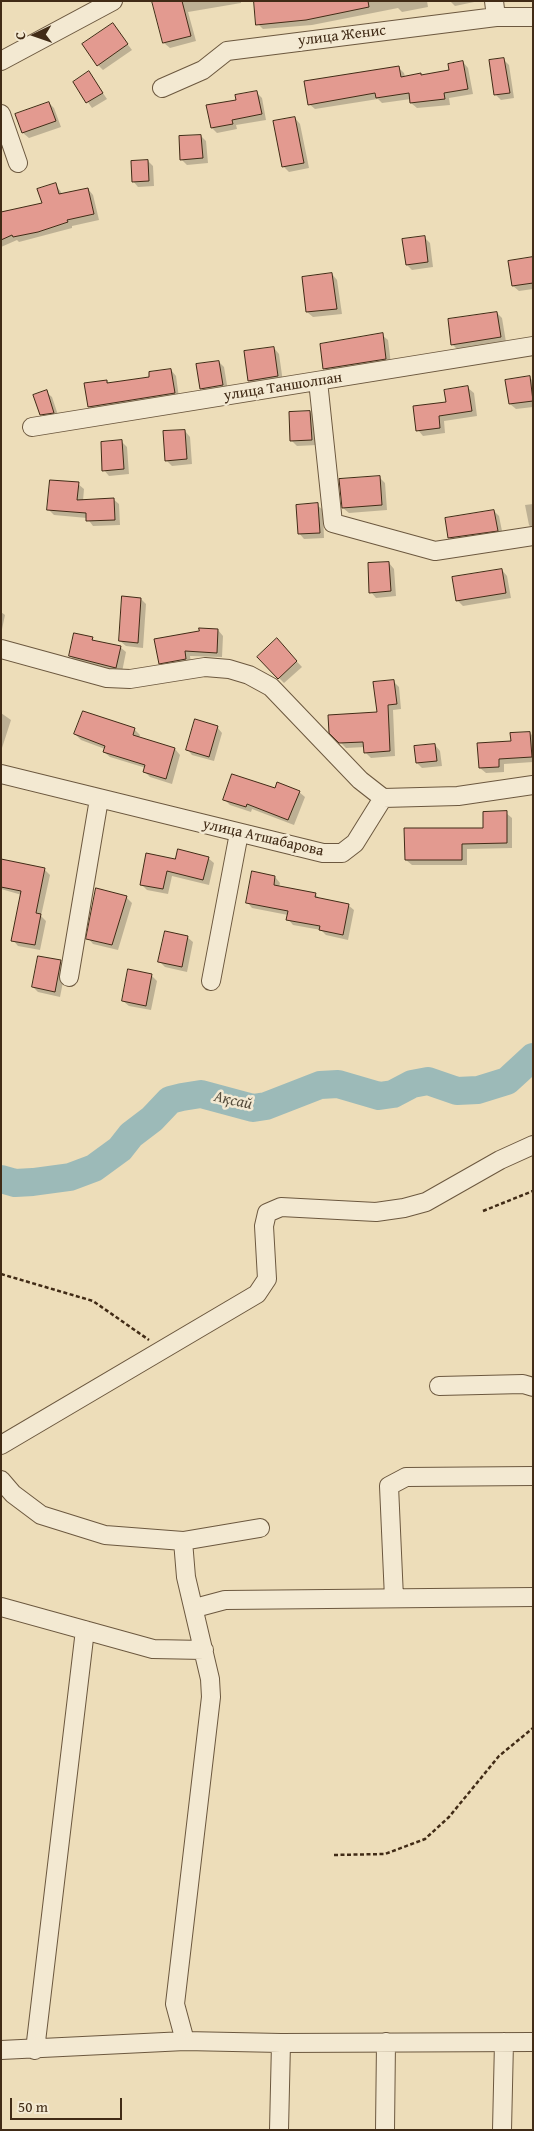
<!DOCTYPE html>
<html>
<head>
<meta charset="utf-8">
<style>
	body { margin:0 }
	#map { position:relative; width:534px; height:2131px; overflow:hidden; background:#edddb9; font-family:"Gentium Book Plus",serif }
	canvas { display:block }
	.frame { position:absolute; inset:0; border:2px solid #412b16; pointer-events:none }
	.north { position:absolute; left:10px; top:10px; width:50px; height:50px; -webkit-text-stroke:4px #f3e9d2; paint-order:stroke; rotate:267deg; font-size:14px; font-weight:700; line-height:20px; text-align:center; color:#412b16 }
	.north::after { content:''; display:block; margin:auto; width:18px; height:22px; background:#412b16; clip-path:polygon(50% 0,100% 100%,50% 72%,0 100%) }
	.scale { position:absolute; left:10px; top:2098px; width:112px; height:22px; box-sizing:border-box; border:2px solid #412b16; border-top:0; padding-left:6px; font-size:15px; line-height:18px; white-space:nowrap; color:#412b16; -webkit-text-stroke:4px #f3e9d2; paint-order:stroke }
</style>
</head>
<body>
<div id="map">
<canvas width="534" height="2131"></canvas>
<div class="frame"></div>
<div class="north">С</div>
<div class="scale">50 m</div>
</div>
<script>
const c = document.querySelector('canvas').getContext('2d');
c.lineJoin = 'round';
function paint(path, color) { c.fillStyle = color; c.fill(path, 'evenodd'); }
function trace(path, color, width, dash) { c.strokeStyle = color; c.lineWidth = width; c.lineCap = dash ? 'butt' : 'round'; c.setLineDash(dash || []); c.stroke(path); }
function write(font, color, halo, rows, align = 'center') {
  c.font = font + ' "Gentium Book Plus",serif'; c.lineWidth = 5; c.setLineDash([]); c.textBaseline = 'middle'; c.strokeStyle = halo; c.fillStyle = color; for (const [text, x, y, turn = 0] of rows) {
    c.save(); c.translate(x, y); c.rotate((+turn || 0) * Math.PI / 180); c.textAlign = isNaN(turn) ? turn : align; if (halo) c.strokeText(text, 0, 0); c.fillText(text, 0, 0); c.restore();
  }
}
const shadow = new Path2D(`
	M154,1H241V3L188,12L196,41L170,48L164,43Z
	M259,1H427L428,7L402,12L398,8L312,25L263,29L258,24Z
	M450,1H479L455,6Z
	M113,25L132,50L103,70L98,65Z
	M503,59L509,65L514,98L501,100L496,95Z
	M463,62L468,68L473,94L449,98L450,105L417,108L411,103V99L382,103L378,99L315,109L309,104L398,67L404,73L405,77L422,76L451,71Z
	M89,73L107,99L92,108L74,82Z
	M257,93L262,98L266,120L236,125L237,129L217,133L212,128L208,106L238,101Z
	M49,103L54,108L61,127L29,138L23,133L17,115Z
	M295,118L300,124L309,168L289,172L284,167Z
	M201,136L206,141L208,163L187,165L181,159Z
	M148,161L153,166L154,186L138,187L133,181Z
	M56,185L63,195L88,189L93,195L99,220L72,226V228L19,242L17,240L1,247V212L43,204Z
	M424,237L430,243L433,267L412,270L407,265Z
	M533,261V289L519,291L513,286Z
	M332,274L337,280L342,314L313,317L307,312L303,278Z
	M497,313L502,318L506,342L458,350L452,344Z
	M382,335L388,340L391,364L330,374L325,369Z
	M274,348L279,354L283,382L254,386L249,381Z
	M219,362L224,367L228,391L207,394L201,388Z
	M171,370L176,376L179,398L95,412L89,407L107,381L109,384L151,378Z
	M529,377L533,381V407L516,409L510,404Z
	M468,388L474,393L477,416L444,421L445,433L423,436L418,430L448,403Z
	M46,392L52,397L59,418L47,420L42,414Z
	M310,412L315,417L317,445L297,446L292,441Z
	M185,431L190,437L192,464L172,466L166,460Z
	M122,442L127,447L129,474L109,476L104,470Z
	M379,477L385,483L387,510L349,513L343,508L340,480Z
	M78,484L84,489L83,501L113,499L119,504L120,525L93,526L87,518L54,515L49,510Z
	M533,504V529L529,525L525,505Z
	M317,505L323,510L324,538L304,539L299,533Z
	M494,511L499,516L503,536L455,543L449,538Z
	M389,563L394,569L396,596L376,598L371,592Z
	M502,570L507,576L511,598L463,606L457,600Z
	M141,599L146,604L143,648L126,646L120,641Z
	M1,612L5,615L1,634Z
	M218,630L223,636L222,657L190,656L191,664L165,669L160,663Z
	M92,638L95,642L120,647L126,652L122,672L76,661L70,656Z
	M282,646L302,667L284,683L258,657Z
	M393,681L399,687L401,709L393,710L395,756L371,758L365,752V747L346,748L340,742L378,714Z
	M1,713L11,720L2,748H1Z
	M217,727L222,733L214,761L192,755L187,749Z
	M134,729L140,735L139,738L175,749L180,755L172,784L150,777L145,772L146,768L110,757L104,752L105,749L81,740L75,734Z
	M530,733L533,736V762L504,764V772L486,773L480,768L512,742Z
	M435,745L440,751L442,766L422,768L417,763Z
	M276,790L299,792L305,797L294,825L252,809L251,812L230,805L225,800Z
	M506,813L512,818V848L467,849V865H412L406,860L484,829Z
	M208,858L214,863L209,885L172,876L168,894L147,890L141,884L176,861Z
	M3,860L45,870L50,875L41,916L46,921L40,950L18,946L13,940L22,895L1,889Z
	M275,877L280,883L279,887L315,894L320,899L348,905L354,910L348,940L326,935L321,930L293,925L288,919V915L252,908L247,902Z
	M126,897L132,903L118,950L93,944L88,938Z
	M187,937L193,942L187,972L165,967L160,962Z
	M60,962L66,967L60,997L38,992L33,987Z
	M151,975L157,981L151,1010L129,1006L123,1001Z`);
const river = new Path2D(`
	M1,1179L15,1183L33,1182L70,1177L94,1168L120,1149L131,1135L152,1119L170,1100L182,1097L201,1094L253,1108L266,1106L320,1085L338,1084L379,1096L393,1094L412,1084L428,1081L457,1091L478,1090L507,1081L533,1057`);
const building = new Path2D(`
	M152,1H182L191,36L163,43Z
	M254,1H368L369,7L306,20L256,25Z
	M113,23L128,44L97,66L82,44Z
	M504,58L510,93L494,95L489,60Z
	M463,61L468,89L444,93L445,99L410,103L409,93L376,98L375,93L308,105L304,81L399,66L401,77L421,73V75L449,70L448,64Z
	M89,71L103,93L86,103L73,82Z
	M257,91L262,114L232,120L233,124L211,128L206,105L236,100L235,95Z
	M49,102L56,121L22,133L15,114Z
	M295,117L304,163L282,167L273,121Z
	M201,135L203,158L180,160L179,136Z
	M148,160L149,181L132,182L131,161Z
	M56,183L59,194L88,188L94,214L67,220L68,222L38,232L13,237L12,235L1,240V212L42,203L37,189Z
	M425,236L428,262L406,265L402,239Z
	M533,257V283L512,286L508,261Z
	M332,273L337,309L306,312L302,277Z
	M497,312L501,337L451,345L448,319Z
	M383,333L386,359L323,369L320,344Z
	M274,347L278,376L248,381L244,351Z
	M219,361L223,385L200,389L196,364Z
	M171,369L175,393L88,407L84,383L107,380V383L149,377V372Z
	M530,376L533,401L509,404L505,380Z
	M468,386L472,411L439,416L440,428L416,431L413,406L446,402L444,390Z
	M47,390L54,413L40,415L33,395Z
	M310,411L312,440L290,441L289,412Z
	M185,430L187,459L165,461L163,431Z
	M122,440L124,469L102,471L101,442Z
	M380,476L382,505L342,508L339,479Z
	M50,480L79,482L77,500L114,498L115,520L86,521V513L47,510Z
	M318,503L320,533L298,534L296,505Z
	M494,510L498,531L448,538L445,518Z
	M389,562L391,591L369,593L368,563Z
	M502,569L506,593L456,601L452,577Z
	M122,596L141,598L138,643L119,641Z
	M199,628L218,629L217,653L185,651L186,659L159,664L154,639L199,631Z
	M74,633L93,637L92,640L121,646L116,668L69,656Z
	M277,638L297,661L278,679L257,657Z
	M394,680L397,704L388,705L390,751L364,753L363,742L339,743L329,733L328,715L377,712L373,682Z
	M83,711L135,728L133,735L175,748L166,779L143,772L145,765L103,752L105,746L74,734Z
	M195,719L218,726L209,757L186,750Z
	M530,732L532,757L499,759V767L479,768L477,743L511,741L510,733Z
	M435,744L437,761L416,763L414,746Z
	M232,774L275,788L277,782L300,791L288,820L247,804L246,807L223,800Z
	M507,811V843L462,844V860H405L404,828H483V812Z
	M178,849L209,857L203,880L167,871L163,889L140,885L146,853L175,859Z
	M1,859L45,868L36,913L41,914L35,945L11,941L21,891L1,887Z
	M252,871L275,876L274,885L316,893L315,897L349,904L343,935L319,930L320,926L286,920L288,911L246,903Z
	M96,888L127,896L112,945L86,939Z
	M165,931L188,936L182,967L158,962Z
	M38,956L61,960L55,992L32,987Z
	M128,969L152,974L146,1006L122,1001Z`);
const path = new Path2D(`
	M483,1211L533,1191
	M1,1274L93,1301L149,1340
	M334,1855L385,1854L425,1839L449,1817L499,1756L533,1728`);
const minor = new Path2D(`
	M494,1L496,17
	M1,61L113,1
	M162,88L203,70L227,51L496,17H533
	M1,114L18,163
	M318,381L333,523L435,551L533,536
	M32,427L533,346
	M1,649L107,678L130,679L205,667L229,669L249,675L271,687L360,780L383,798
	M1,774L323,853H342L355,843L383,798L458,796L533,785
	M69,977L99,799
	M211,981L239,833
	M439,1386L523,1384L533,1387
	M1,1445L257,1294L267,1279L264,1226L267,1213L281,1207L376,1212L404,1208L426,1202L500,1160L533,1145
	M1,1480L13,1494L41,1515L105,1535L183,1541L260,1528
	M183,1541L186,1577L210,1679L211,1697L175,2004L185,2041
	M394,1598L389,1486L406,1477L533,1476
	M1,1607L153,1649L204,1650
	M195,1608L225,1600L533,1597
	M1,2050L185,2041L281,2043L533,2042
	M35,2050L85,1630
	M279,2130L281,2043
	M385,2130L386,2042
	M502,2130L504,2042`);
const streetNames = [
	["улица Женис",342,36,-7],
	["улица Таншолпан",283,387,-9],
	["улица Атшабарова",263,838,13]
];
const waterNames = [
	["Ақсай",233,1101,12]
];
paint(shadow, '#0003');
trace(river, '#9cbab8', 28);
paint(building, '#e39a90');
trace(building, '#412b16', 1);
trace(minor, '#6c583f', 20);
trace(path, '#412b16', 2.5, [4, 2.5]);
trace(minor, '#f3e9d2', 18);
write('15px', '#412b16', '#f3e9d2', streetNames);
write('italic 16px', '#584f3e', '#f3e9d2', waterNames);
</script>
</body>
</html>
